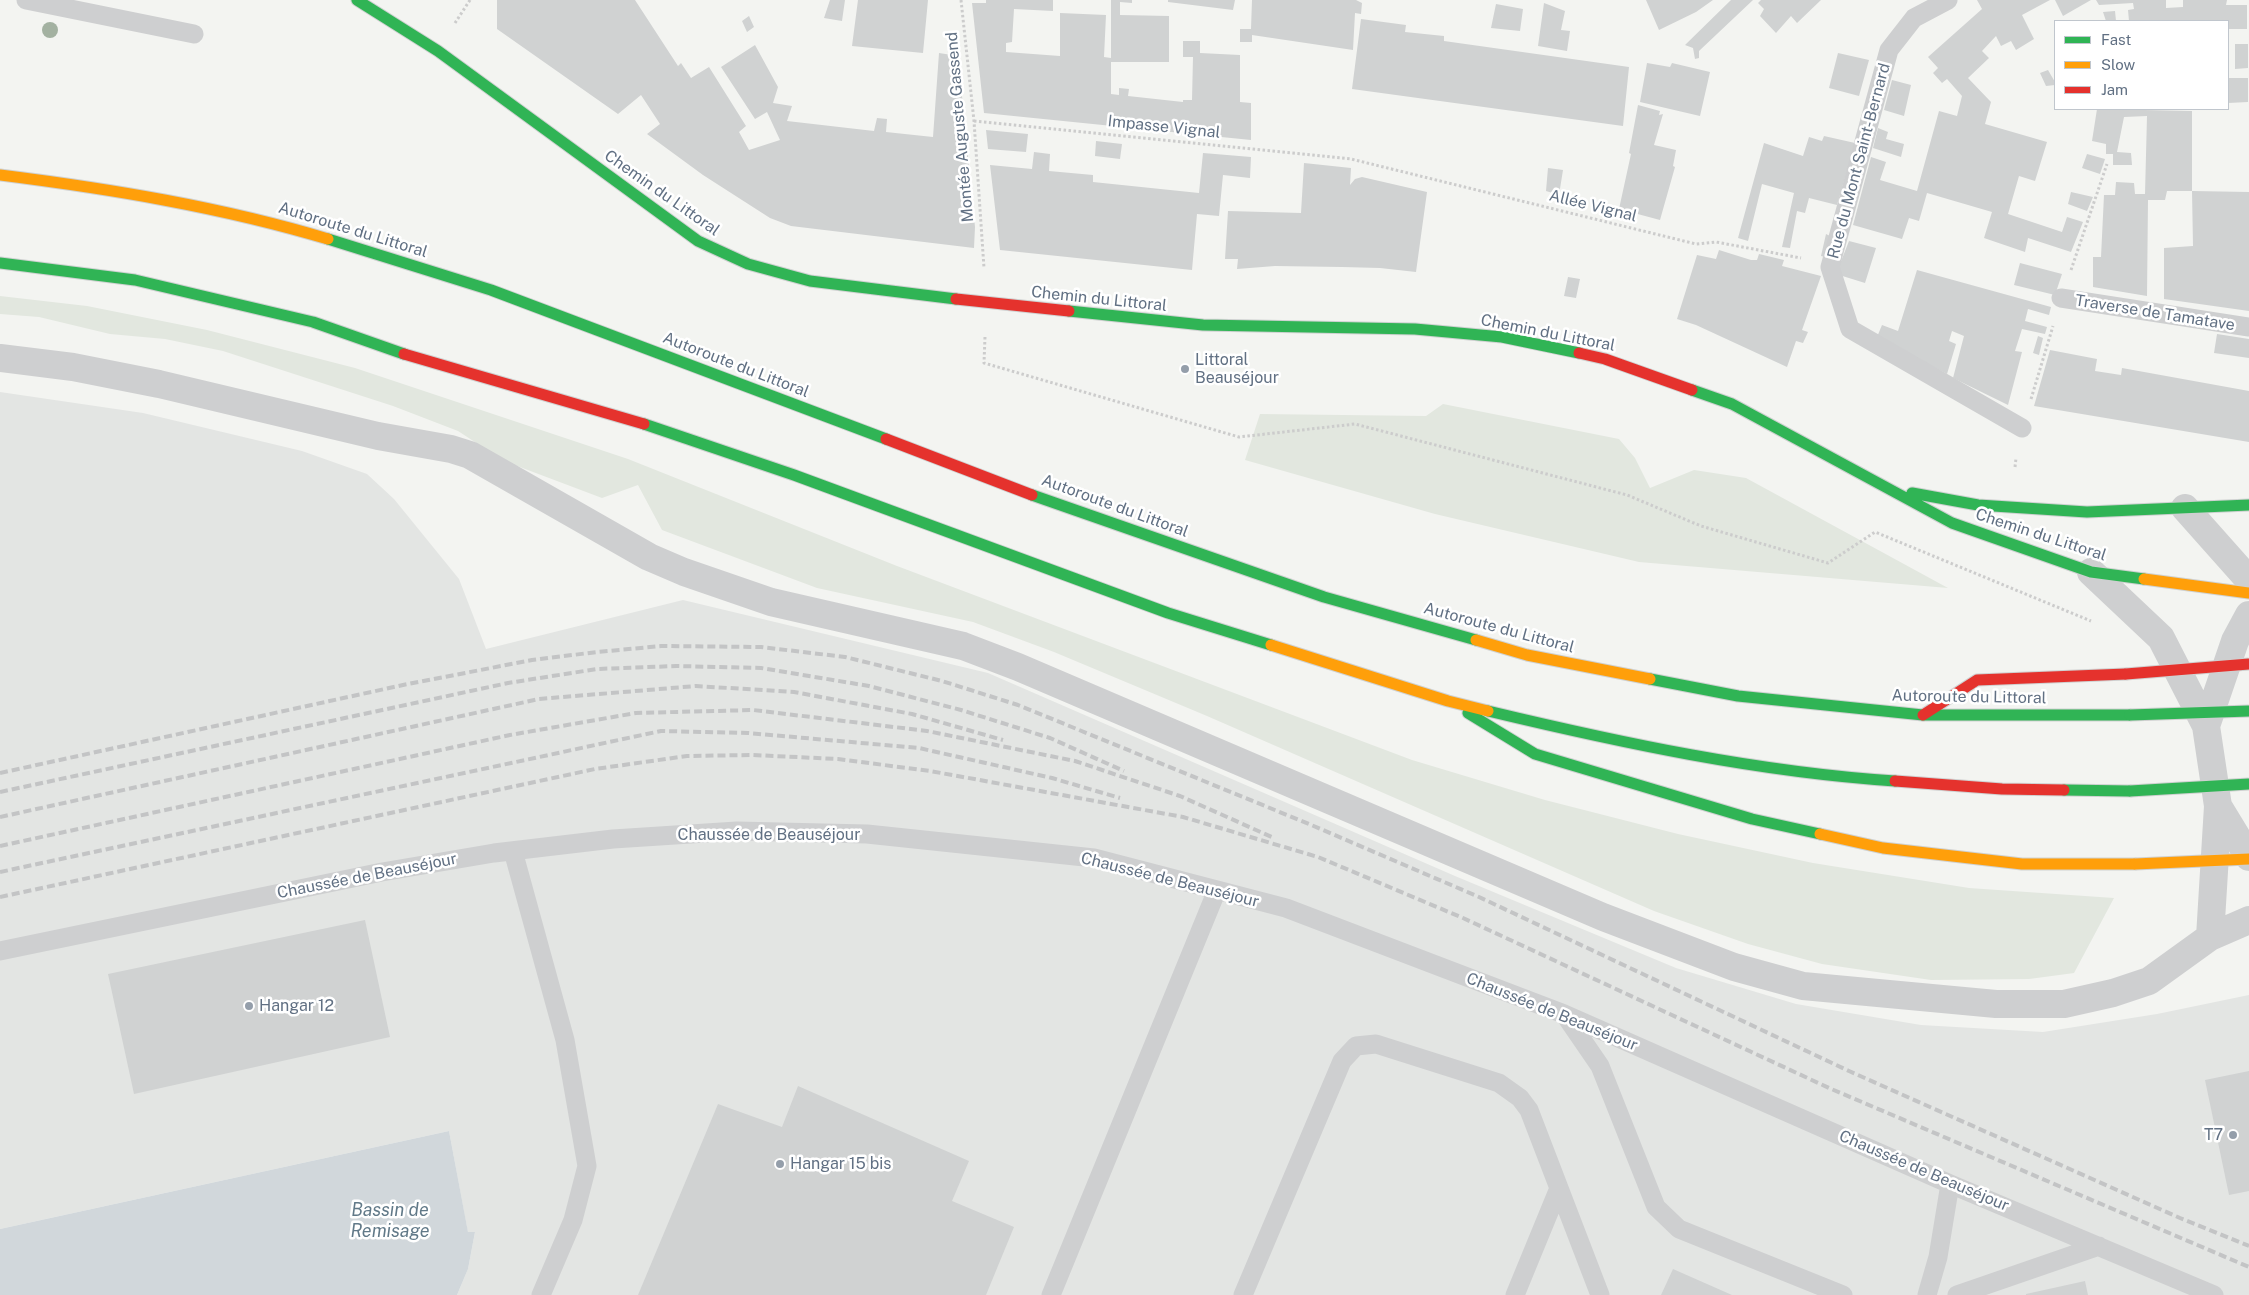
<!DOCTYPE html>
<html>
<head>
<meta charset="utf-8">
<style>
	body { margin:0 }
	#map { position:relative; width:2249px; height:1295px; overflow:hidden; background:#f3f4f1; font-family:"Public Sans",sans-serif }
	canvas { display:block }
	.legend { position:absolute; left:2054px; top:20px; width:175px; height:90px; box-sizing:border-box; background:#fff; border:1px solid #c0c6cd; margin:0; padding:6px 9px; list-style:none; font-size:15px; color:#617083 }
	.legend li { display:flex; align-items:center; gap:10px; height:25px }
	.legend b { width:25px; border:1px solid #c0c6cd }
</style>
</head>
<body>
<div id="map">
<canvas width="2249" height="1295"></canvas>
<ul class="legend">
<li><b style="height:6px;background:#30b455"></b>Fast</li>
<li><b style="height:6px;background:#ff9f0a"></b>Slow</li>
<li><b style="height:6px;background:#e5322d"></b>Jam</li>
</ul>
</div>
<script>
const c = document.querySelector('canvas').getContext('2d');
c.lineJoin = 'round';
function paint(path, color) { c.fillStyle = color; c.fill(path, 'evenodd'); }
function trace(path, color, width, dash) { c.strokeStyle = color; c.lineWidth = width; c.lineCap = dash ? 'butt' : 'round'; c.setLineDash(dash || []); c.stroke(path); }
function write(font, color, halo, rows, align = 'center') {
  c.font = font + ' "Public Sans",sans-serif'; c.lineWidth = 5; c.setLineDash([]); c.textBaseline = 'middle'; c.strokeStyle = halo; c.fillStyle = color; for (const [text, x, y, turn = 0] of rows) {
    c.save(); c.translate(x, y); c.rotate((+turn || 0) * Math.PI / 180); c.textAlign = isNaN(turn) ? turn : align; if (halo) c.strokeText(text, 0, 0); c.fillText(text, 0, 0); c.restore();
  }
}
const built = new Path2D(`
	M0,392L143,413L302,451L367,474L394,499L459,579L486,649L683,600L988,673L1455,876L1676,968L1796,1004L1921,1025L2043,1032L2157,1014L2249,995V1295H457L468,1269L475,1232L468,1233L449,1131L0,1229Z`);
const green = new Path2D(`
	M0,296L87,306L207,330L355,368L628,459L897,566L1412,760L1545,800L1678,834L1813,863L1969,888L2114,898L2074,973L2029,979L1931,980L1822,964L1748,944L1654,911L1207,716L1054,652L973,622L817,588L662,530L638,485L602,498L504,461L458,431L393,406L223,351L165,339L110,334L39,317L0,314Z
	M1443,404L1619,439L1635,458L1650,488L1694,470L1746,478L1948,588L1639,562L1435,514L1245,460L1260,414L1426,416Z`);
const water = new Path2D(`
	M449,1131L468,1232H475L468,1269L457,1295H0V1229Z`);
const building = new Path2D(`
	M497,0H635L678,66L681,63L691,78L709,67L746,126L739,132L749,150L780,140L767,112L755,119L721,67L755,45L778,87L773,103L792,106L787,121L874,131L877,118L887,119L886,132L933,137L939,53L958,56L975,227L974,248L791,226L770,218L703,175L647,134L660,124L641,95L618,114L497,29Z
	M830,0H845L842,21L824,18Z
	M858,0H928L923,53L852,46Z
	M986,0H1053V11L1014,9L1012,42L1006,43V52L1060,56V13L1106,15L1104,57L1111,58V0H1132V3L1120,2V15L1169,16V62H1111V94L1119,95V88L1129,89L1128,96L1183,102V100H1192L1193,57H1183V41H1200V53L1240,55V102L1251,103V140L984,113L972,3H986Z
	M1168,0H1235L1233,10L1168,2Z
	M1252,0H1356L1362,3L1361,14L1355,13L1353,50L1252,35V42H1240V29H1251Z
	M1646,0H1713L1696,12L1659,30Z
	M1731,0H1753L1699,51V58L1695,59L1693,48L1685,45Z
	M1761,0H1821L1797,23L1791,16L1776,33L1760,16L1764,9L1758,3Z
	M1977,0H2050L2022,15L2034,39L2016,50L2011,41L2001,46L1996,36L1982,51L1989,58L1968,78L1991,102L1985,124L2047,142L2035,181L2019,176L2008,214L2062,232L2067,217L2083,222L2071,252L2028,238L2025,252L1984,238L1992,212L1927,193L1919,221L1909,218L1902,239L1853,225L1871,157L1886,162L1880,180L1917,191L1939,111L1957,116L1962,96L1947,79L1942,83L1933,73L1938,68L1928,57L1982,9Z
	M2055,0H2091L2063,16Z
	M2096,0H2166V8L2183,7V0H2227L2226,5H2247V29H2228V21H2129L2128,10L2134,9L2133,3L2099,5Z
	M1544,3L1565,11L1561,30L1570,31L1567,51L1538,46Z
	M1496,4L1523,9L1520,31L1491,28Z
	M2115,11L2116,21H2106L2103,12Z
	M749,16L754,27L747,32L742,21Z
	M1361,19L1406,25L1405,32L1444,36V41L1629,67L1623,126L1352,89Z
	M2235,44H2248V68L2235,69Z
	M1838,53L1869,60L1859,96L1829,88Z
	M1647,63L1670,67L1672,63L1710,72L1700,116L1640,102Z
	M2048,70L2055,82V85L2046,86L2040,73Z
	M2228,78H2248V102L2228,103Z
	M1892,80L1911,85L1904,116L1884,110Z
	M1638,105L1660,111L1659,115L1663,114L1654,145L1676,150L1673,166L1675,167L1660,220L1619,209L1631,154L1629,153Z
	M2097,109L2192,111V191H2167L2165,200H2148L2147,296L2093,287V257H2101L2104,195H2115L2116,182L2134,183L2135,194H2145L2147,116L2124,117L2117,152L2131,153L2132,165H2113V154H2106V144L2092,141Z
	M1878,128L1888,132L1886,139L1904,144L1901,157L1873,148Z
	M986,130L1028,134L1026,152L988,149Z
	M1824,136L1855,143L1837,205L1809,198L1805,213L1797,211L1790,248L1782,247L1794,193L1762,184L1748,241L1738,238L1764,143L1803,156L1809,137L1822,141Z
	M1096,141L1122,144L1120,159L1095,156Z
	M1034,152L1050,154L1049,171L1093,175V182L1199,193L1203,153L1251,157L1250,178L1223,175L1219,216L1197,214L1192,270L1000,250L990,165L1032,169Z
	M2087,154L2105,159L2100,174L2082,168Z
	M1304,163L1351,168L1350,185L1355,179L1362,177L1427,192L1416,272L1380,268L1342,267L1275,266L1237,269L1238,259H1225L1228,211L1301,213Z
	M1548,168L1563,170L1559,195L1546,191Z
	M2192,191L2249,192V311L2164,299V248L2193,246Z
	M2071,192L2093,197L2087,211L2068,204Z
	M1826,234L1830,236L1825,257L1821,256Z
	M1849,241L1876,248L1865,283L1836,274Z
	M1719,250L1751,260H1757L1759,254L1784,260L1782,266L1821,276L1802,330L1808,332L1803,343L1796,341L1787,367L1696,325L1677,319L1697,255L1716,259Z
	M2020,263L2062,274L2055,295L2014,285Z
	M1917,270L2051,307L2049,315L2028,309L2025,321L2047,327L2045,334L2022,329L2015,351L2022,352L2008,405L1953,378L1964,336L1952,331L1949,341L1956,344L1947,374L1877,337L1882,325L1898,331Z
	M1568,277L1580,279L1576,298L1564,296Z
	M2217,334L2249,339V358L2214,353Z
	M2038,336L2043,338L2039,355L2033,353Z
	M2050,350L2097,359L2095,371L2121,375L2122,368L2249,391V442L2034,406Z
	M365,920L390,1037L134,1094L108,974Z
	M2249,1071V1191L2229,1195L2205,1080Z
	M798,1086L969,1161L952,1201L1014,1227L986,1295H638L718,1104L782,1127Z
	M1673,1269L1732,1295H1661Z
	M2085,1281L2088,1295H2026V1294Z`);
const path = new Path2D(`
	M961,0L974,121L984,268
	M455,23L470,0
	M974,121L1351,159L1696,244L1716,242L1801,258
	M2071,270L2107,164
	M985,337L984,363L1239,437L1355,424L1627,495L1701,526L1828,563L1875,532L2091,621
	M2031,399L2053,326
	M2015,467L2016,458`);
const lane = new Path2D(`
	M26,0L194,34
	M1948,0L1914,18L1889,50L1830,267L1850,329L2022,428
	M2061,298L2249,327
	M513,851L565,1040L587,1166L573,1220L541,1295
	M0,951L382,872L494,853L613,839L737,831L867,834L1094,858L1286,908L1564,1014L1950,1184L2214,1295
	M1565,1015L1600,1066L1656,1207L1679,1229L1843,1295
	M1051,1295L1217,890
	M1243,1295L1342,1061L1356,1046L1376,1044L1499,1083L1520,1098L1529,1110L1600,1295
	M1515,1295L1559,1188
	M1927,1295L1938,1257L1950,1184
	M1957,1295L2099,1246`);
const street = new Path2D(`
	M0,358L73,367L159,384L378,436L451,449L470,455L649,557L684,572L771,602L963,646L1018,667L1603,917L1734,967L1803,986L1996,1004H2064L2113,993L2149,981L2210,937L2249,920
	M2185,508L2249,580
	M2091,572L2161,638L2206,726
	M2249,615L2235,641L2206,726L2218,806L2249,857
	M2210,937L2218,806`);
const fast = new Path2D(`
	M357,0L438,51L698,241L748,264L810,281L956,299
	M328,239L491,290L886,439
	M0,263L135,280L313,322L404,354
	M1069,311L1203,325L1415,329L1502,337L1579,353
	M1692,390L1732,404L1952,523L2091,572L2144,579
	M644,424L794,475L1168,613L1271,645
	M1912,493L1978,505L2087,512L2249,505
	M1032,495L1324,597L1476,640
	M1650,679L1738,696L1923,715H2130
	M1488,711C1622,743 1758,772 1895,781
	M1468,713L1535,754L1752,819L1820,834
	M2064,790L2130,791`);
const slow = new Path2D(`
	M0,175C111,189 221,207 328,239
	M2144,579L2249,593
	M1476,640L1527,655L1650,679
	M1271,645L1448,701L1488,711
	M1820,834L1883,848L2022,864H2135`);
const jam = new Path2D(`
	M956,299L1069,311
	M1579,353L1605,359L1692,390
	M404,354L644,424
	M886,439L1032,495
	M1923,715L1977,680L2126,674
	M1895,781L2002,789L2064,790`);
const rail = new Path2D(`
	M0,773L403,685L532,660L597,652L661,646L761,647L845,657L942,681L1018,705L1309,824L1479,897L1849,1071L2180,1218L2249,1246
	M0,792L508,683L597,669L676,666L761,668L869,686L961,710L1050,738L1124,771
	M0,817L539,699L696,686L794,692L912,714L1003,740
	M0,846L510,735L636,713L753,710L927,731L1075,761L1180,796L1274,838
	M0,872L661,731L748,733L919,748L1052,778L1120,798
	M0,897L595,769L687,756L753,755L838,759L930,771L1183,817L1318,857L1463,918L1829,1088L2249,1267`);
const fastBridge = new Path2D(`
	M2130,715L2249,711
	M2130,791L2249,784`);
const slowBridge = new Path2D(`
	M2135,864L2249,859`);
const jamBridge = new Path2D(`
	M2126,674L2249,664`);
const trees = [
	[50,30]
];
const markers = [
	[1185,369,5,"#949eaa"],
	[249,1006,5,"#949eaa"],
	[2233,1135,5,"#949eaa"],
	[780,1164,5,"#949eaa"]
];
const streetNames = [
	["Montée Auguste Gassend",960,127,-95],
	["Impasse Vignal",1164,127,6],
	["Rue du Mont Saint-Bernard",1859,161,-75],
	["Chemin du Littoral",662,193,35],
	["Allée Vignal",1593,206,14],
	["Autoroute du Littoral",353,230,17],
	["Chemin du Littoral",1099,299,6],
	["Traverse de Tamatave",2155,313,9],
	["Chemin du Littoral",1548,333,11],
	["Autoroute du Littoral",736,365,21],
	["Autoroute du Littoral",1115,506,20],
	["Chemin du Littoral",2041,535,18],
	["Autoroute du Littoral",1499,628,15],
	["Autoroute du Littoral",1969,697,1],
	["Chaussée de Beauséjour",769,835],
	["Chaussée de Beauséjour",367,876,-11],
	["Chaussée de Beauséjour",1170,880,14],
	["Chaussée de Beauséjour",1552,1012,22],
	["Chaussée de Beauséjour",1924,1171,23]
];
const poiNames = [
	["Littoral",1195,360],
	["Beauséjour",1195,378],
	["Hangar 12",259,1006],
	["T7",2223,1135,"right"],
	["Hangar 15 bis",790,1164]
];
const waterNames = [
	["Bassin de",390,1210],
	["Remisage",390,1231]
];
paint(built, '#e3e5e3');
paint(green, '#e2e7df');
paint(water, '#d1d7db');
paint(building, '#d0d2d2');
trace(fast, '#cfd1d1', 13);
trace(slow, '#cfd1d1', 13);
trace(jam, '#cfd1d1', 13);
trace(path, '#ccc', 3, [2.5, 2.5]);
trace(lane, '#cecfd0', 19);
trace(street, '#cecfd0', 28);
trace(fast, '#30b455', 11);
trace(slow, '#ff9f0a', 11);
trace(jam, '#e5322d', 11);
trace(rail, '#c3c4c5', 4, [8, 4]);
trace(fastBridge, '#cfd0d0', 13, []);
trace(slowBridge, '#cfd0d0', 13, []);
trace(jamBridge, '#cfd0d0', 13, []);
trace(fastBridge, '#30b455', 11);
trace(slowBridge, '#ff9f0a', 11);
trace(jamBridge, '#e5322d', 11);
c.fillStyle = '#a3b1a1';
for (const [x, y] of trees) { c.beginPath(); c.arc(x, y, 8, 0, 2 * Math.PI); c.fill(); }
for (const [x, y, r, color] of markers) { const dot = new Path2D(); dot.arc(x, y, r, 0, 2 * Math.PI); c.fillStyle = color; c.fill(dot); trace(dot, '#fff', 2); }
write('16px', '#617083', '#fff', streetNames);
write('16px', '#617083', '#fff', poiNames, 'left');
write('italic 18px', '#617988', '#fff', waterNames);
</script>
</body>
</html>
